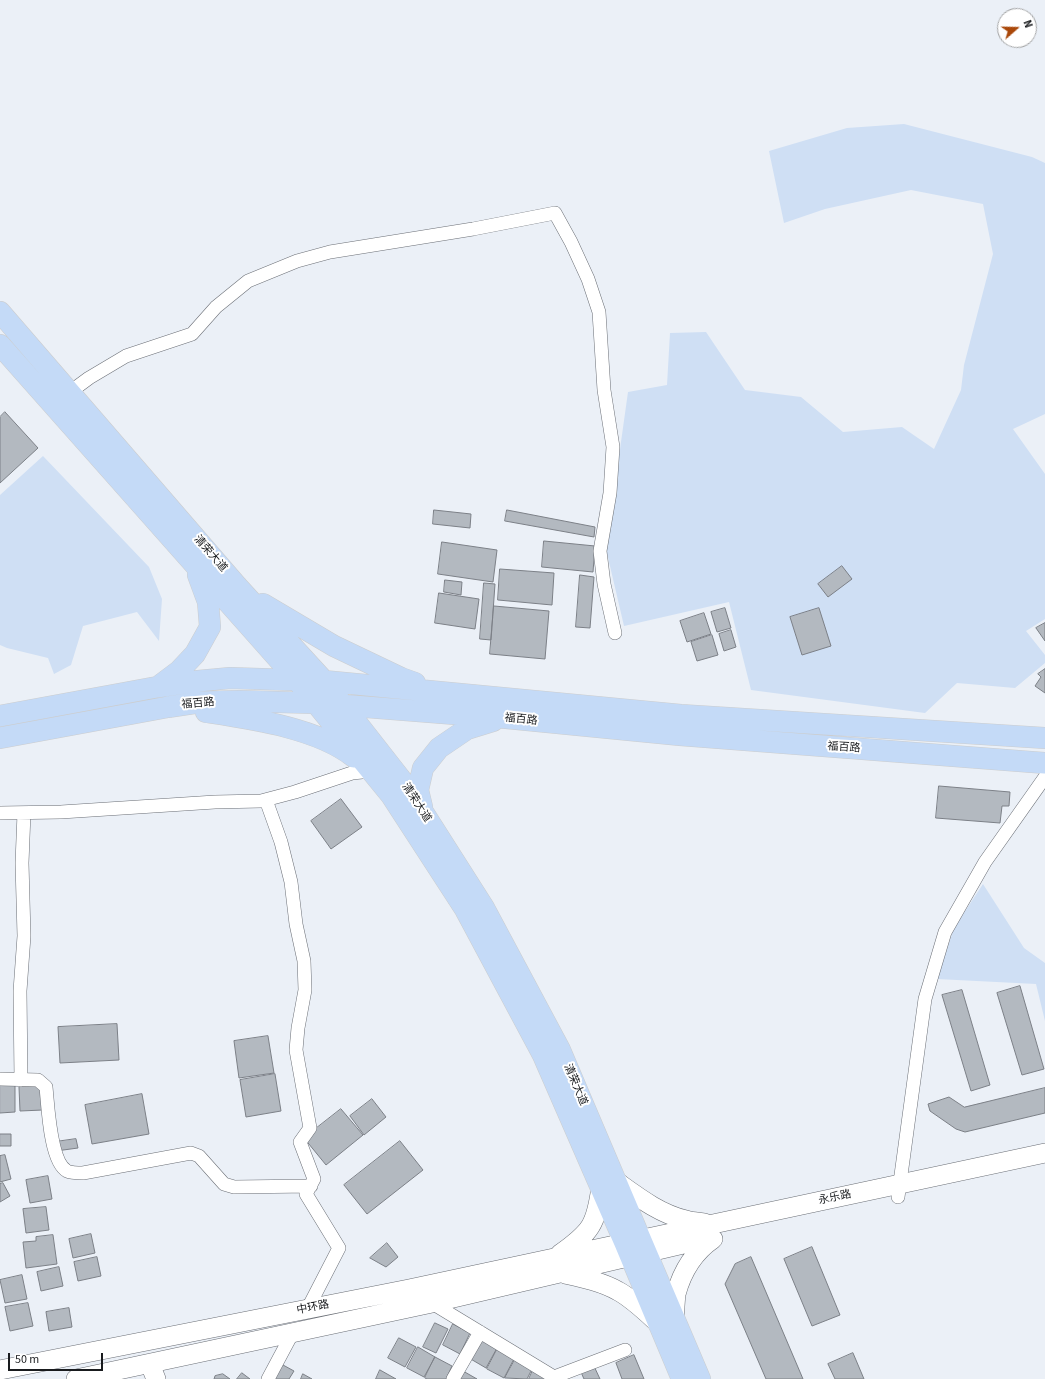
<!DOCTYPE html>
<html>
<head>
<meta charset="utf-8">
<style>
	body { margin:0 }
	#map { position:relative; width:1045px; height:1379px; overflow:hidden; background:#ebf0f7; font-family:"Source Sans 3",sans-serif }
	canvas { display:block }
	.north { position:absolute; left:997px; top:8px; width:40px; height:40px; box-sizing:border-box; background:#fff; border:1px solid #a3a4a5; border-radius:50%; rotate:70deg; font-size:11px; font-weight:700; line-height:16px; text-align:center; color:#191b1e }
	.north::after { content:''; display:block; margin:auto; width:14px; height:18px; background:#aa480a; clip-path:polygon(50% 0,100% 100%,50% 72%,0 100%) }
	.scale { position:absolute; left:8px; top:1353px; width:95px; height:18px; box-sizing:border-box; border:2px solid #191b1e; border-top:0; padding-left:5px; font-size:12px; line-height:14px; white-space:nowrap; color:#191b1e; -webkit-text-stroke:3px #fff; paint-order:stroke }
</style>
</head>
<body>
<div id="map">
<canvas width="1045" height="1379"></canvas>
<div class="north">N</div>
<div class="scale">50 m</div>
</div>
<script>
const c = document.querySelector('canvas').getContext('2d');
c.lineJoin = 'round';
function paint(path, color) { c.fillStyle = color; c.fill(path, 'evenodd'); }
function trace(path, color, width, dash) { c.strokeStyle = color; c.lineWidth = width; c.lineCap = dash ? 'butt' : 'round'; c.setLineDash(dash || []); c.stroke(path); }
function write(font, color, halo, rows, align = 'center') {
  c.font = font + ' "Source Sans 3","Noto Sans SC",sans-serif'; c.lineWidth = 4; c.setLineDash([]); c.textBaseline = 'middle'; c.strokeStyle = halo; c.fillStyle = color; for (const [text, x, y, turn = 0] of rows) {
    c.save(); c.translate(x, y); c.rotate((+turn || 0) * Math.PI / 180); c.textAlign = isNaN(turn) ? turn : align; if (halo) c.strokeText(text, 0, 0); c.fillText(text, 0, 0); c.restore();
  }
}
const green = new Path2D(`
	M904,124L1032,157L1045,163V414L1013,429L1045,474V619L1026,631L1045,655V663L1015,688L957,683L925,713L751,690L729,602L624,626L606,549L628,392L667,385L670,333L706,332L745,390L801,397L843,432L902,427L934,449L961,390L964,365L993,254L983,204L911,190L825,209L784,223L769,151L847,128Z
	M43,456L149,567L162,599L159,641L137,612L83,626L71,665L54,674L48,658L7,648L0,645V495Z
	M983,884L1024,948L1045,963V1021L1036,984L937,979L954,928Z`);
const building = new Path2D(`
	M5,412L38,448L0,483V417Z
	M434,510L471,514L470,528L433,524Z
	M507,510L595,527L594,537L505,521Z
	M544,541L595,546L593,572L542,567Z
	M442,542L497,550L493,582L438,574Z
	M842,566L852,579L828,597L818,584Z
	M500,569L554,573L552,605L498,600Z
	M580,575L594,577L590,628L576,627Z
	M445,580L462,582L461,595L444,592Z
	M484,583L495,584L491,640L480,639Z
	M439,593L479,599L475,629L435,623Z
	M494,606L549,611L545,659L490,654Z
	M725,608L731,628L717,632L711,612Z
	M819,608L831,646L802,655L790,617Z
	M704,613L711,634L687,642L680,621Z
	M1045,623V641L1036,628Z
	M731,630L736,647L724,651L719,634Z
	M712,635L718,655L697,661L691,642Z
	M1045,669V693L1035,686L1041,677L1038,674Z
	M939,786L1010,792L1009,806H1002L1000,823L936,818Z
	M341,799L362,827L331,849L311,821Z
	M1020,986L1044,1069L1022,1075L997,993Z
	M962,990L990,1085L971,1091L942,995Z
	M117,1024L119,1060L60,1063L58,1027Z
	M268,1036L274,1073L239,1078L234,1041Z
	M275,1074L281,1111L246,1117L240,1080Z
	M0,1085H15V1112L0,1113Z
	M42,1086L43,1110L20,1111L19,1087Z
	M1045,1088V1113L965,1132L956,1129L930,1111L928,1104L949,1097L964,1107Z
	M142,1094L149,1134L92,1144L85,1105Z
	M372,1099L386,1117L364,1135L350,1116Z
	M341,1109L363,1135L326,1165L304,1138Z
	M0,1134H11V1146H0Z
	M76,1139L78,1148L56,1151L55,1142Z
	M400,1141L423,1170L367,1214L344,1185Z
	M5,1155L11,1179L0,1182V1156Z
	M48,1176L52,1199L30,1203L26,1180Z
	M3,1183L10,1196L0,1202V1184Z
	M46,1207L49,1230L26,1233L23,1209Z
	M91,1234L95,1253L73,1258L69,1239Z
	M53,1235L57,1264L26,1268L23,1242L36,1241V1237Z
	M387,1243L398,1257L386,1267L370,1258Z
	M812,1247L840,1315L812,1326L784,1259Z
	M97,1257L101,1276L78,1281L74,1262Z
	M751,1257L803,1379H766L725,1284L735,1264Z
	M59,1267L63,1286L41,1291L37,1272Z
	M22,1275L27,1299L5,1303L0,1280Z
	M28,1303L33,1326L10,1331L5,1307Z
	M69,1308L72,1327L49,1331L46,1312Z
	M435,1323L448,1329L436,1353L423,1347Z
	M453,1324L470,1333L460,1354L443,1345Z
	M399,1338L416,1347L405,1367L388,1358Z
	M480,1338L497,1348L486,1368L469,1358Z
	M418,1347L435,1357L424,1377L407,1368Z
	M498,1348L515,1357L504,1378L487,1369Z
	M853,1353L864,1379H835L828,1364Z
	M634,1355L644,1379H622L616,1363Z
	M435,1357L452,1366L446,1379H427L425,1378Z
	M516,1358L533,1367L527,1379L505,1378Z
	M593,1364L600,1379H584L580,1370Z
	M283,1365L294,1371L289,1379H275Z
	M534,1368L550,1379H529Z
	M380,1370L396,1379H376Z
	M463,1371L477,1379H459Z
	M242,1373L250,1379H237Z
	M223,1374L230,1379H214L215,1376Z
	M303,1374L312,1379H301Z`);
const street = new Path2D(`
	M70,392L89,378L126,356L192,334L216,307L248,281L297,261L330,252L473,229L555,213L571,242L588,279L599,312L604,390L613,447L610,493L600,551L604,584L615,633
	M266,800L281,842L291,882L296,924L304,961L305,990L298,1028L296,1050L310,1128L300,1142L314,1179L306,1194L339,1248L307,1310
	M0,813L61,812L215,802L261,801L295,792L352,773L372,771
	M0,1079L38,1080L46,1087C48,1106 50,1162 67,1171C71,1173 78,1173 83,1173L191,1153L199,1156L224,1184L234,1187L311,1186
	M21,1080L20,991L24,936L22,863L24,813
	M898,1197L925,999L945,932L985,862L1045,777
	M432,1303L554,1377L625,1350
	M268,1379L292,1334
	M453,1379L480,1332`);
const secondary = new Path2D(`
	M617,1182C638,1197 660,1214 686,1220C692,1222 699,1222 705,1223
	M560,1254C591,1232 596,1225 601,1187
	M565,1274C583,1278 602,1282 618,1291C633,1299 647,1313 659,1324
	M674,1319C675,1311 675,1302 676,1294C682,1272 694,1252 713,1239
	M150,1364L156,1379
	M0,1370L409,1289L1045,1153
	M76,1379L432,1303L709,1238`);
const primary = new Path2D(`
	M0,312L237,586L324,681L407,787L484,908L560,1050L700,1379
	M0,345L297,680L391,795L465,909L543,1055L625,1243L682,1379
	M263,604L334,646L401,678L415,683
	M159,686L179,671L195,654L210,627L208,602L198,575
	M206,712C252,719 317,728 354,757
	M0,716L157,687L198,681L230,678L324,681L681,715L1045,738
	M0,738L168,707L201,702L239,701L315,703L506,718L680,735L1045,763
	M422,807L418,790L423,768L439,748L467,729L493,721`);
const streetNames = [
	["清荣大道",210,554,49],
	["福百路",198,704,-5],
	["福百路",521,720,6],
	["福百路",844,748,4],
	["清荣大道",416,803,57],
	["清荣大道",575,1085,67],
	["永乐路",835,1198,-12],
	["中环路",313,1308,-11]
];
paint(green, '#cfdff4');
paint(building, '#b3b9c0');
trace(building, '#7c8087', 1);
trace(street, '#6b6f76', 14);
trace(secondary, '#6b6f76', 20);
trace(primary, '#cccdce', 22);
trace(street, '#fff', 13);
trace(secondary, '#fff', 19);
trace(primary, '#c4daf7', 21);
write('11px', '#191b1e', '#fff', streetNames);
</script>
</body>
</html>
